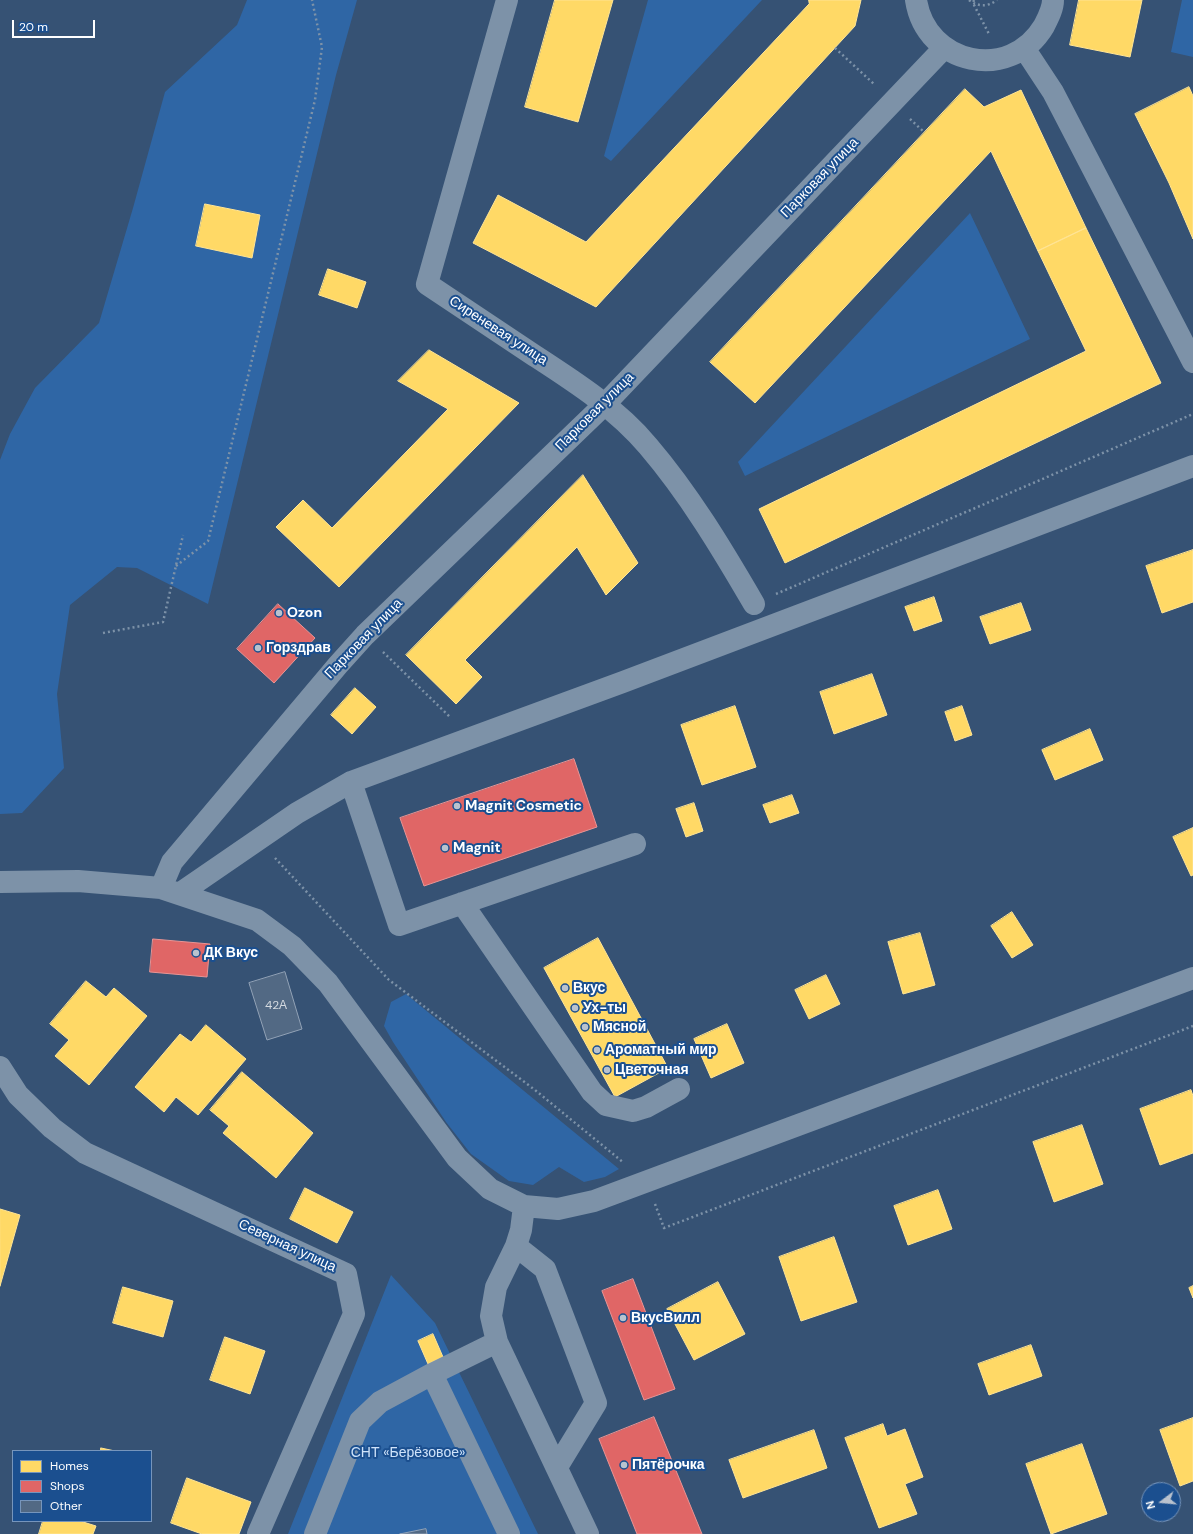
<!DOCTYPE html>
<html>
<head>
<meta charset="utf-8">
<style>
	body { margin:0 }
	#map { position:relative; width:1193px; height:1534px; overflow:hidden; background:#365274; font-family:"DM Sans",sans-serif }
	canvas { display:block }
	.legend { position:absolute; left:12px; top:1450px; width:140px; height:72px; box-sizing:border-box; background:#1b4f8f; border:1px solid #7695bc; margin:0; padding:5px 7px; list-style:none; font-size:12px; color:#fff }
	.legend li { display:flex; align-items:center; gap:8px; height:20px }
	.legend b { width:20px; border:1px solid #7695bc }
	.north { position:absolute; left:1141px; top:1482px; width:40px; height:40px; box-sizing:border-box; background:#1b4f8f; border:1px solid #7695bc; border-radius:50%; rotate:254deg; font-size:11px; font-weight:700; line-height:16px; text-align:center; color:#fff }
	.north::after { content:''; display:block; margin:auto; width:14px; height:18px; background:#b9c2ce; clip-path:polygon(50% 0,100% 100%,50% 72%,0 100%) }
	.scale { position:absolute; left:12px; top:20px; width:83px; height:18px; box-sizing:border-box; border:2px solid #fff; border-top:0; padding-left:5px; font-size:12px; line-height:14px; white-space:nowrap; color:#fff; -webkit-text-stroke:3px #1b4f8f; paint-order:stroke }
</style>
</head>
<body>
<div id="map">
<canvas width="1193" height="1534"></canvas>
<ul class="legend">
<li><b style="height:11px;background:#ffd966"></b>Homes</li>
<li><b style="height:11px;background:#e06666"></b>Shops</li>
<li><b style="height:11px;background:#526984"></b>Other</li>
</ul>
<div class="north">N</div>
<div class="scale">20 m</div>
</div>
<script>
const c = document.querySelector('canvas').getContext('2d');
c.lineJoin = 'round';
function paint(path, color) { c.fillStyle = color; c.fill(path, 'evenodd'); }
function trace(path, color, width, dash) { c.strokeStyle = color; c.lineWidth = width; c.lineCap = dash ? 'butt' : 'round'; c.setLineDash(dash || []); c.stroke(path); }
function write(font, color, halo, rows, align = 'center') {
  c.font = font + ' "DM Sans",sans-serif'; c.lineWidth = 4; c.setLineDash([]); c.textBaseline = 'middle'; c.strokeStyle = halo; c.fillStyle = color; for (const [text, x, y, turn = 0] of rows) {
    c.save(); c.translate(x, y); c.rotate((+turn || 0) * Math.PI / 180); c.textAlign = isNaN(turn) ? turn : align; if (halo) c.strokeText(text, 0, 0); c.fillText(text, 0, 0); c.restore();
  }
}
const green = new Path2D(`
	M247,0H357L336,75L208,604L137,568L117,567L70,605L57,694L64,768L22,813L0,814V460L10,434L35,388L99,323L133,208L165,92L237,25Z
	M648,0H762L611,161L604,156Z
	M1182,0H1193V57L1171,52Z
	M970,213L1030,339L745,476L738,462Z
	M406,994L619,1169L605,1177L584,1182L559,1167L533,1185L509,1181L471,1154L446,1122L393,1042L384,1026L391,1002Z
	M391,1275L435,1323L538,1534H288Z`);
const homes = new Path2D(`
	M555,0H613L578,122L525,107Z
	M809,0H861L855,26L596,307L473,243L498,195L586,242L809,4Z
	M1079,0H1142L1130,57L1070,45Z
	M1189,87L1193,96V239L1169,183L1135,114Z
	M965,89L984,107L1021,90L1086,228L1038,251L991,151L755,403L710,362Z
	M205,204L260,215L252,258L196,246Z
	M1086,228L1161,383L785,563L759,509L1086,351L1038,251Z
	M328,269L366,282L357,308L319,295Z
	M429,350L519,403L339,587L276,527L303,500L332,528L448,409L398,381Z
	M583,475L638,563L606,595L577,547L465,660L482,677L456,704L406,655Z
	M1193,550V602L1162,613L1146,566Z
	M934,597L942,621L914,631L905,607Z
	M1021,603L1031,630L990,644L980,617Z
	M872,674L887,715L834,734L820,692Z
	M355,688L376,707L352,734L331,715Z
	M735,706L756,767L702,785L681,725Z
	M962,706L972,735L955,741L945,712Z
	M1090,729L1103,760L1055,780L1042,750Z
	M792,795L799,813L770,823L763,805Z
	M694,803L703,831L686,837L676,809Z
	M1193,828V875L1191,876L1173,837Z
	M1012,912L1033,945L1012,958L991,926Z
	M920,933L935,985L903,994L888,942Z
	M598,938L668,1068L615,1097L544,968Z
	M826,975L840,1004L809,1019L795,990Z
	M86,981L106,997L114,988L147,1016L89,1085L55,1056L69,1040L50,1024Z
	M727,1024L744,1063L711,1078L694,1039Z
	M206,1025L246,1059L198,1115L176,1097L164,1112L135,1087L180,1034L191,1042Z
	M242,1072L313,1133L276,1178L223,1133L229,1126L210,1110Z
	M1191,1090L1193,1096V1153L1160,1165L1140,1109Z
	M1082,1125L1103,1184L1054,1202L1033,1142Z
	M305,1188L353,1212L337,1243L290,1219Z
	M938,1190L952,1229L908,1245L894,1206Z
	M0,1209L20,1215L0,1286Z
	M834,1237L857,1302L801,1321L779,1257Z
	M718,1282L745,1334L694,1360L667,1309Z
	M1193,1286V1298L1189,1288Z
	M123,1287L173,1301L163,1337L113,1323Z
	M433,1334L443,1357L428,1364L418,1341Z
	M225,1337L265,1351L250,1394L210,1380Z
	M1031,1345L1042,1376L989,1395L978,1364Z
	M1193,1418V1481L1180,1486L1160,1430Z
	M883,1424L887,1436L905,1429L923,1477L905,1484L917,1514L879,1528L845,1438Z
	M814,1430L827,1468L743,1498L729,1460Z
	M1082,1444L1107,1514L1051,1534L1026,1464Z
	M101,1448L115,1451H101Z
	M187,1478L251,1502L239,1534H202L171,1523Z
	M43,1521H80L96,1526L93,1534H39Z`);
const shops = new Path2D(`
	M278,604L315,638L274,683L237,649Z
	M574,759L597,827L424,886L400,818Z
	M153,939L210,944L207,977L150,972Z
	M633,1279L675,1389L644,1400L602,1291Z
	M654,1417L702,1534H637L599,1439Z`);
const building = new Path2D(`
	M285,972L302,1029L267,1040L249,983Z
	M426,1529L427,1534H400Z`);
const path = new Path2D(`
	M969,0C978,7 988,7 997,0
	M974,0L973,3L989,34
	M835,48L875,85
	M910,119L924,132
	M176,566L208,541L315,100L322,47L312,0
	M776,594L1193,414
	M103,633L163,622L183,535
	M383,652L451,718
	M275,858L389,980L535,1090L624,1163
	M655,1204L664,1228L1193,1026`);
const minor = new Path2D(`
	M507,0L427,284C463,308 499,332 535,356C575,382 617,409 648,446C689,494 722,549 754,604
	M916,0C926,65 1010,83 1044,26C1048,18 1053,9 1053,0
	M1024,48L1053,92L1193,362
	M351,782L399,925L635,844
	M0,882L78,881L161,888L257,920L292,946L328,983L457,1158L490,1189L524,1206L558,1209L594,1201L1193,978
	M161,888L172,862L338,665L365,635L605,404L944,48
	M179,894L297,813L351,782L623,682L1193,466
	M462,903L592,1092L606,1105L633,1111L646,1107L679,1089
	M0,1067L18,1095L52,1128L85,1153L346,1274L354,1314L258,1534
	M524,1206L521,1230L516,1246L496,1287L491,1316L497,1342L588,1534
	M516,1246L545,1269L596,1403L557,1467
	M432,1374L509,1534
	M315,1534L360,1421L380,1402L432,1374L497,1342`);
const markers = [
	[279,613,4,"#b9c2ce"],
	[258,648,4,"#b9c2ce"],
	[457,806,4,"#b9c2ce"],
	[445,848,4,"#b9c2ce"],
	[196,953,4,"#b9c2ce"],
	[565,988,4,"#b9c2ce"],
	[575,1008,4,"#b9c2ce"],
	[585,1027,4,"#b9c2ce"],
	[597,1050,4,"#b9c2ce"],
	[607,1070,4,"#b9c2ce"],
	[623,1318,4,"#b9c2ce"],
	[624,1465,4,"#b9c2ce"]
];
const numberNames = [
	["42А",276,1006]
];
const streetNames = [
	["Парковая улица",820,178,-46],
	["Сиреневая улица",498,331,33],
	["Парковая улица",595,412,-45],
	["Парковая улица",364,639,-46],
	["Северная улица",287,1246,25]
];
const poiNames = [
	["Ozon",287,613],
	["Горздрав",266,648],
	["Magnit Cosmetic",465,806],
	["Magnit",453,848],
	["ДК Вкус",204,953],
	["Вкус",573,988],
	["Ух-ты",583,1008],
	["Мясной",593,1027],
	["Ароматный мир",605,1050],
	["Цветочная",615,1070],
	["ВкусВилл",631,1318],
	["Пятёрочка",632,1465]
];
const parkNames = [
	["СНТ «Берёзовое»",408,1453]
];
paint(green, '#2f66a5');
paint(homes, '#ffd966');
trace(homes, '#ffe494', 1);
paint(shops, '#e06666');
trace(shops, '#e99494', 1);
paint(building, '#526984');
trace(building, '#92a2b6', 1);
trace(path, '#7d92a8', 2.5, [2, 3]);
trace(minor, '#7d92a8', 22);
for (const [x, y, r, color] of markers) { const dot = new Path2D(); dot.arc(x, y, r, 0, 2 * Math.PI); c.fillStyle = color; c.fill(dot); trace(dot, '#1b4f8f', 1.5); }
write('12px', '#d4dae0', null, numberNames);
write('14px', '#fff', '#1b4f8f', streetNames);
write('bold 14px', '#fff', '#1b4f8f', poiNames, 'left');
write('14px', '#cfe3fa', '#1b4f8f', parkNames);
</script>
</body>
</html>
